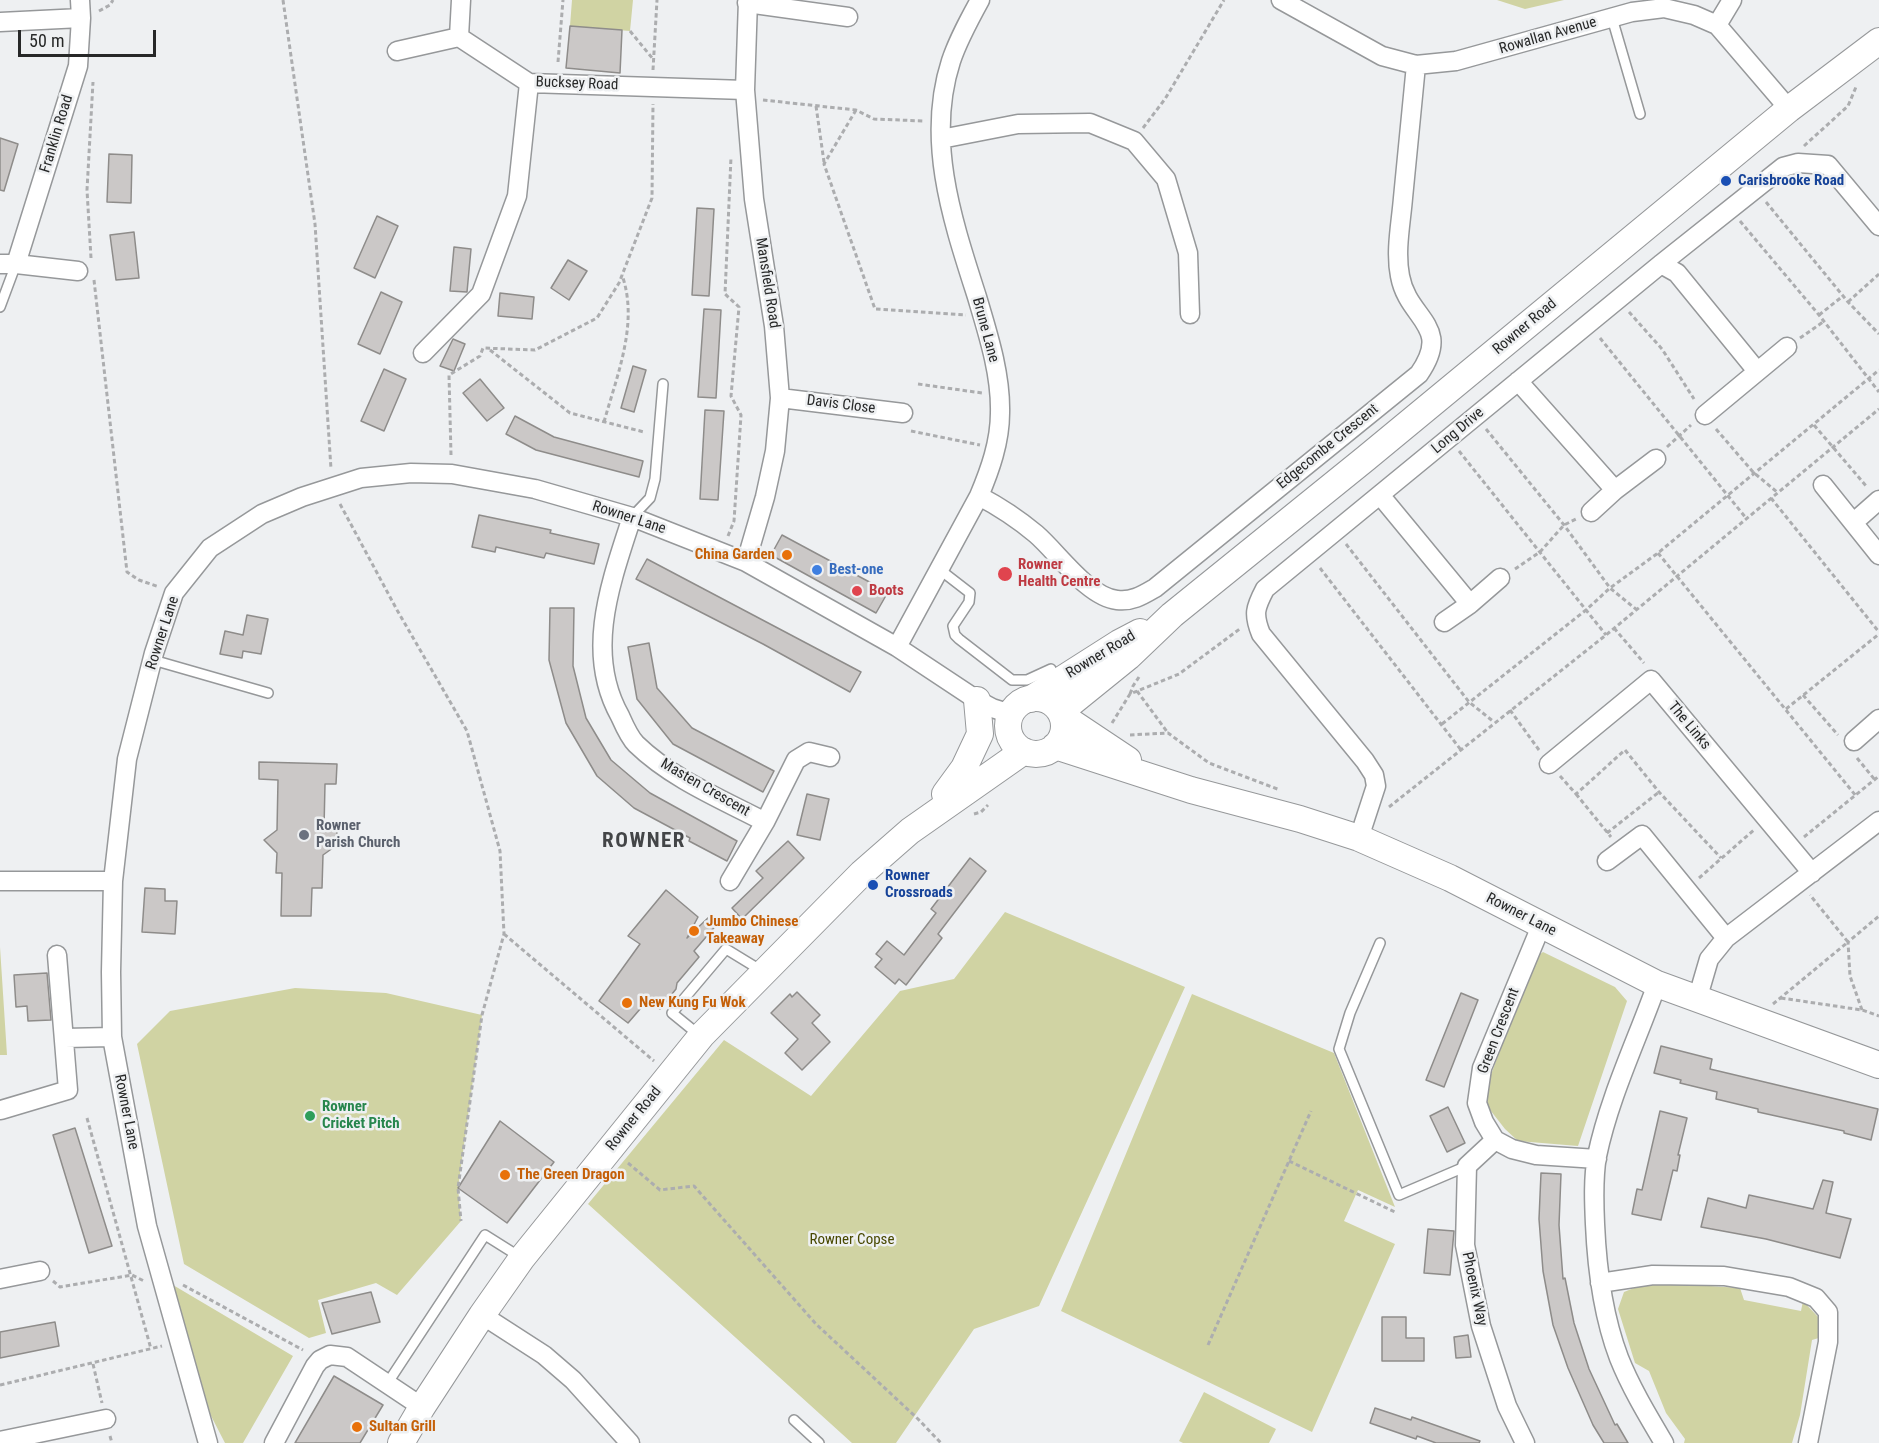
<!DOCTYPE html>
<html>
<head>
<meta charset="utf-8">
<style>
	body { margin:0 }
	#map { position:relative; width:1879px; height:1443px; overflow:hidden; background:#eef0f2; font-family:"Roboto Condensed",sans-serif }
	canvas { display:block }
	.scale { position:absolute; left:18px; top:30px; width:138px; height:27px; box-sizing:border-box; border:3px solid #272828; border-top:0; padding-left:8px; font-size:18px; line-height:21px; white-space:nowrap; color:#272828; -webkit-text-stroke:4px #eef0f2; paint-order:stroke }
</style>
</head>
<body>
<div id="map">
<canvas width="1879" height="1443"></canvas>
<div class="scale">50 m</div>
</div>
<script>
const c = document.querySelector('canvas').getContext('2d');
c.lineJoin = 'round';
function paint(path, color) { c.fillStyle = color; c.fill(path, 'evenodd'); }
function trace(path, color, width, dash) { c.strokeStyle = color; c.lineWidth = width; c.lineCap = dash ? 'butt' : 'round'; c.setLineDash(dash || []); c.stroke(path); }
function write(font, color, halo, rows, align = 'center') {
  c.font = font + ' "Roboto Condensed",sans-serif'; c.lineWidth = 5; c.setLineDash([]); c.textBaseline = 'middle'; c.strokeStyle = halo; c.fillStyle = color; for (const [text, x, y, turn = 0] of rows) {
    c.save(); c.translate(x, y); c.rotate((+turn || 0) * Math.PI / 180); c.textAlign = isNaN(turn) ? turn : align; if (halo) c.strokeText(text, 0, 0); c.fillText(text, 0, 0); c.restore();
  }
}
const green = new Path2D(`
	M572,0H633L630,31L570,26Z
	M1497,0H1564L1525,9Z
	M1005,912L1185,987L1039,1306L974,1329L896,1443H852L588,1204L724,1040L811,1096L900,991L954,979Z
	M0,947L7,1055H0Z
	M1543,952L1615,987L1627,1001L1578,1146L1518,1141L1505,1129L1487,1106V1085L1524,987L1530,961Z
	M295,988L386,993L482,1015L458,1188L461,1221L397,1295L376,1283L318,1300L326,1333L309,1338L184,1264L137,1044L170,1011Z
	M1192,994L1334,1053L1395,1207L1358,1190L1344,1221L1395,1244L1312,1432L1061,1311Z
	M1649,1282L1740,1288L1744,1300L1801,1311L1803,1301L1820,1319L1822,1337L1812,1340L1800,1415L1792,1443H1684L1685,1439L1666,1413L1649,1371L1635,1363L1618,1309L1624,1292Z
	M173,1285L293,1356L243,1443H225L208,1410Z
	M1204,1392L1276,1429L1269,1443H1183L1179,1441Z`);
const building = new Path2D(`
	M570,26L622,30L620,73L566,68Z
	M0,138L18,144L4,191L0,190Z
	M109,154L132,155L131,203L107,202Z
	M697,208L714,209L709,296L692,295Z
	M377,216L398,226L375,278L354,268Z
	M134,232L139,278L116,280L110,235Z
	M454,247L471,249L467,292L450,291Z
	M568,260L587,271L569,300L551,288Z
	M381,292L402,302L380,354L358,344Z
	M500,293L534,297L532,319L498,316Z
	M704,309L721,310L716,398L698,397Z
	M453,339L465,344L454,371L440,366Z
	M633,366L646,370L634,412L621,408Z
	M384,369L406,379L384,431L361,421Z
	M480,379L504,408L487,421L463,393Z
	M705,410L724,411L718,500L700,499Z
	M515,416L554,437L643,461L639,477L536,450L506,434Z
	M479,515L551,530L550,533L599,544L594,564L546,553L544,558L496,547L495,552L472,547Z
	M782,535L888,592L876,613L771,555Z
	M647,559L861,672L850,692L763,644L636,579Z
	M550,608H574L573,666L586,718L611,760L650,793L737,841L727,861L689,841L690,838L634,808L597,776L566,723L549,660Z
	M247,615L268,619L261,654L243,651L242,658L220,654L225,631L243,635Z
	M649,643L657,688L692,728L774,771L763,792L673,744L637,699L628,647Z
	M259,762L337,764L336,784H325L324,828L337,829V845L323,855L322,888H312L311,916H281L282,873H276L277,853L264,840L277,830L278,780L259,779Z
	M807,794L829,799L820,840L797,835Z
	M788,841L804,858L742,919L732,908L763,878L756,871Z
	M970,858L986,871L938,934L942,938L906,985L899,979L895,984L875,967L882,959L876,954L887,941L904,955L936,913L931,909Z
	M145,888L165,889V901H177L175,934L142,932Z
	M666,890L698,917L687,938L711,915L719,922L694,951L699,957L677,983L676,989L660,1009L647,1001L628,1023L599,1001L640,944L628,936Z
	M47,973L51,1020L28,1021L27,1006L16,1007L14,975Z
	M797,992L820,1015L812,1023L830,1042L802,1070L785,1053L798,1039L771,1013L790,994L792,997Z
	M1461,993L1478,1000L1444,1087L1426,1080Z
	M1661,1046L1712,1059L1710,1069L1878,1109L1871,1140L1844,1133V1131L1758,1112V1109L1716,1099L1717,1092L1680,1083L1681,1080L1654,1073Z
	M1448,1107L1465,1143L1447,1152L1430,1116Z
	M1660,1111L1687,1118L1678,1155H1680L1677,1171L1673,1170L1661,1220L1632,1214L1637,1189L1642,1190Z
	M500,1121L554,1162L507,1223L458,1188Z
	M75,1128L112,1246L89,1253L53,1135Z
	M1541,1173L1561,1174L1559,1225L1563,1279L1565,1278L1574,1323L1589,1369L1615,1425L1617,1424L1628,1443H1604L1593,1425L1568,1368L1553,1325L1543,1271L1539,1219Z
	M1823,1180L1833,1182L1826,1213L1851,1219L1840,1258L1766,1239L1701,1227L1708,1198L1746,1208L1749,1195L1813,1209Z
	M1428,1229L1454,1231L1450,1275L1424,1273Z
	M371,1292L380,1322L332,1334L322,1303Z
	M1382,1317H1406V1338H1424V1361H1382Z
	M55,1322L59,1346L0,1358V1332Z
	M1468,1335L1471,1357L1456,1358L1454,1337Z
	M334,1376L383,1405L360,1443H295Z
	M1375,1408L1411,1420L1412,1417L1480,1441L1479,1443H1436L1417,1436L1416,1439L1370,1423Z`);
const path = new Path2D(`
	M283,0L315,224L331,469
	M99,11L110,5L113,0
	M630,31L653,59
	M558,62L563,0
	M653,70L657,0
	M763,100L856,110L874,119L924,121
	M816,106L824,162
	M856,110L824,164L875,309L966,315
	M1143,128L1165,99L1224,0
	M1804,146L1848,106L1856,87
	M1766,202L1848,302L1879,334
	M1740,221L1819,315L1879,392
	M91,258L87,190L93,82
	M94,280L127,572L139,580L159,587
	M1848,302L1879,274
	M1629,312L1662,349L1694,399
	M1819,315L1843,296
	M1600,338L1746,518
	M1800,338L1823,322
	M490,350L570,413L644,432
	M918,384L982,393
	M604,422C617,375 639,323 622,275
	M1814,425L1867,487
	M1486,429L1564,525L1610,588L1637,610
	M1716,429L1753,472L1777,492
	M911,431L980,445
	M1667,447L1691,425
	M1459,451L1606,635
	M451,455L449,375L480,356L483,348L535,350L597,318L619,283L652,198L653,104
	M1771,498L1879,632
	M340,504L397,610L467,731L500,851L504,934L482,1015L458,1188L461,1221
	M728,536L734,521L741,415L731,396L739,307L725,294L731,157
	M1346,544L1469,702L1494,722
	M1658,553L1856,796
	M1320,568L1461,750
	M1515,569L1540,552L1564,525L1576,519
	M1614,628L1644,663
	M1137,691L1168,733
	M1130,694L1133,686L1139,677
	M1803,695L1838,735
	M1786,709L1879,634
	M1510,710L1539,750
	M1112,723L1130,694L1179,674L1241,628
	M1442,724L1586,610L1610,588L1658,553L1879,370
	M1130,735L1168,733L1209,763L1280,790
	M1857,758L1875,780
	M1560,776L1576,794L1625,750L1659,792L1721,858
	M1576,794L1611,837
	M1389,807L1606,635L1879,409
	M974,814L981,812L988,805
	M1607,833L1659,792
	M1804,837L1879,776
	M1699,878L1755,829
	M504,934L654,1061
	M1781,998L1862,1010L1879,1016
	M1773,1004L1848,942L1810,895
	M1862,1010L1850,976L1848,942L1879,916
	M87,1118L151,1349
	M1289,1161L1397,1213
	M628,1163L660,1190L694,1186L816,1324L918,1419L941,1443
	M53,1281L60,1287L132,1275L144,1281
	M183,1285L303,1350
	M1208,1345L1311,1111
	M93,1364L102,1403
	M0,1385L162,1346
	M110,1436L112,1443`);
const lane = new Path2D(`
	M1612,18L1640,114
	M0,307L16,264
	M632,517L650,498L655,479L663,384
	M939,569L970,593L969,602L953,626L955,635L959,639L1012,680H1027L1051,669
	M153,660L268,693
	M1380,943L1350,1013L1339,1049L1399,1195L1467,1166
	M699,1035L672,1013L726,949L762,971
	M387,1384L485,1235L520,1257
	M794,1420L819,1443`);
const street = new Path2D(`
	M461,0L459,37L529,83L745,90
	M1281,0L1382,56L1416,65L1456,61L1632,12L1664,8L1694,15L1717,25L1789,109
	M747,3L848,17
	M0,22L81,18
	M1717,25L1732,0
	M397,51L459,37
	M941,139L1018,124L1090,123L1134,141L1166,179L1188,253L1190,314
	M0,264H16L78,66L81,18L80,0
	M16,264L78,271
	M1661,264L1677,273L1757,371
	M423,353L481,294L517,196L529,83
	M1518,381L1615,490
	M780,398L903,413
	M1705,415L1787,347
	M1823,485L1879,555
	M1380,495L1470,604
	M979,496C1000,507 1018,519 1036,534C1058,553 1088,597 1117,600C1132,602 1143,595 1155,588L1419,374C1453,325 1408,320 1400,276C1395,251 1401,223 1403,198C1407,154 1412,109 1416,65
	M1591,512L1615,490L1656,459
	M632,517C611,582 584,652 620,716C624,725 629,737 636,744C672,779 721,799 765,822
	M1854,522L1879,500
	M746,562L765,497L775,451L780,398L774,326L754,199L745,90L748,0
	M1444,622L1470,604L1500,578
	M897,647L979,496C990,470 1000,442 1000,413C1001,374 988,334 977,297C953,222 925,141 951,61C958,40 969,20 980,0
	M1854,741L1879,719
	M1549,764L1651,680L1812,873
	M1359,838L1376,786L1374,775L1365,761L1261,634C1253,614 1255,608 1265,589L1661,264L1783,167L1798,163L1828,165L1879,226
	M1607,861L1642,835L1726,938
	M0,881H113
	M730,881L765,822L796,760L809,752L830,757
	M1541,926L1482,1068L1477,1103L1484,1122L1495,1140L1512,1149L1536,1155L1597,1159
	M1657,984C1637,1040 1609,1098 1597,1156C1593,1178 1594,1202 1595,1224C1597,1270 1603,1316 1619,1358C1631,1388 1648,1416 1664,1443
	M1697,1000L1709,959L1726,938L1879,821
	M65,1038L112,1037
	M1,1110L68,1090L57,955
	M1495,1140L1467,1166L1465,1245L1481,1326L1507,1406L1525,1443
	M0,1279L40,1271
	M1600,1283L1653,1275L1724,1276L1789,1287L1816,1298L1828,1312V1342L1808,1443
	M482,1315L544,1355L573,1380L630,1443
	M0,1441L106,1419
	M208,1443L147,1226L112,1037L111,972L113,881L127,759L154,653L174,593L210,548L262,514L302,497L361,478L411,473L452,474L535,489L632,517L746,562L897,647L977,700L992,708L1011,714
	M274,1443L315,1366L320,1360L330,1355L347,1357L422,1407`);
const secondary = new Path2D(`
	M1008 726a28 28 0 1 1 56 0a28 28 0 1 1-56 0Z
	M1031,699L1119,643L1140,632
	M1060,712L1128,657L1172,615L1365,459L1789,109L1879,41
	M1062,716L1128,760
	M1055,746L1191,790L1300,819L1359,838L1450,878L1657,984L1879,1065
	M945,794L964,768L980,734L977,700
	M401,1443L422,1407L482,1315L522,1258L702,1035L862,873L910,831L1024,751`);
const markers = [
	[1726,181,6,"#1a4fb4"],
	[787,555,6,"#e8710a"],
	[817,570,6,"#3f7fe0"],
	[1005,574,8,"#e0444e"],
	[857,591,6,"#e0444e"],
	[304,835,6,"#6b7280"],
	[873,885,6,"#1a4fb4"],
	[694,931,6,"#e8710a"],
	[627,1003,6,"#e8710a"],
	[310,1116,6,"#2e9e5b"],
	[505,1175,6,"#e8710a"],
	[357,1427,6,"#e8710a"]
];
const streetNames = [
	["Rowallan Avenue",1548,36,-16],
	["Bucksey Road",577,84,2],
	["Franklin Road",57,134,-73],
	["Mansfield Road",767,283,81],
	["Rowner Road",1525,327,-40],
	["Brune Lane",985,330,75],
	["Davis Close",841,405,7],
	["Long Drive",1458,431,-40],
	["Edgecombe Crescent",1328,447,-39],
	["Rowner Lane",629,518,18],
	["Rowner Lane",163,633,-72],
	["Rowner Road",1101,655,-31],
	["The Links",1689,726,50],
	["Masten Crescent",705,788,30],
	["Rowner Lane",1521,915,27],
	["Green Crescent",1499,1031,-69],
	["Rowner Lane",126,1112,79],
	["Rowner Road",634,1119,-51],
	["Phoenix Way",1474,1289,78]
];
const transitNames = [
	["Carisbrooke Road",1738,181],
	["Rowner",885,876],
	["Crossroads",885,893]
];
const foodNames = [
	["China Garden",775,555,"right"],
	["Jumbo Chinese",706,922],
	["Takeaway",706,939],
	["New Kung Fu Wok",639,1003],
	["The Green Dragon",517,1175],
	["Sultan Grill",369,1427]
];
const healthNames = [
	["Rowner",1018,565],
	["Health Centre",1018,582],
	["Boots",869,591]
];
const shopNames = [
	["Best-one",829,570]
];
const worshipNames = [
	["Rowner",316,826],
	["Parish Church",316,843]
];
const leisureNames = [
	["Rowner",322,1107],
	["Cricket Pitch",322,1124]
];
const parkNames = [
	["Rowner Copse",852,1240]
];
const districtNames = [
	["ROWNER",644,842]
];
paint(green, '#d0d3a3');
paint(building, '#cbc8c7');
trace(building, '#8e8c8a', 1.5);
trace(lane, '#96989a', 12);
trace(street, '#96989a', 21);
trace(secondary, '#96989a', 28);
trace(path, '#acadaf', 3, [4.5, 3]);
trace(lane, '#fff', 9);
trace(street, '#fff', 18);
trace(secondary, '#fff', 26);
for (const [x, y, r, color] of markers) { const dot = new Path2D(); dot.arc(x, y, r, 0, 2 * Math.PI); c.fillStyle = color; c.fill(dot); trace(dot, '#eef0f2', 2); }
write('15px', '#272828', '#eef0f2', streetNames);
write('bold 15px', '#164399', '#eef0f2', transitNames, 'left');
write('bold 15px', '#c56008', '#eef0f2', foodNames, 'left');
write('bold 15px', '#be3a42', '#eef0f2', healthNames, 'left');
write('bold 15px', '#366cbe', '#eef0f2', shopNames, 'left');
write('bold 15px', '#5b616d', '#eef0f2', worshipNames, 'left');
write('bold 15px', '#27864d', '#eef0f2', leisureNames, 'left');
write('15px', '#484801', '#eef0f2', parkNames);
c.letterSpacing = '1.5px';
write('bold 21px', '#434547', '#eef0f2', districtNames);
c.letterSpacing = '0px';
</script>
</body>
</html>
